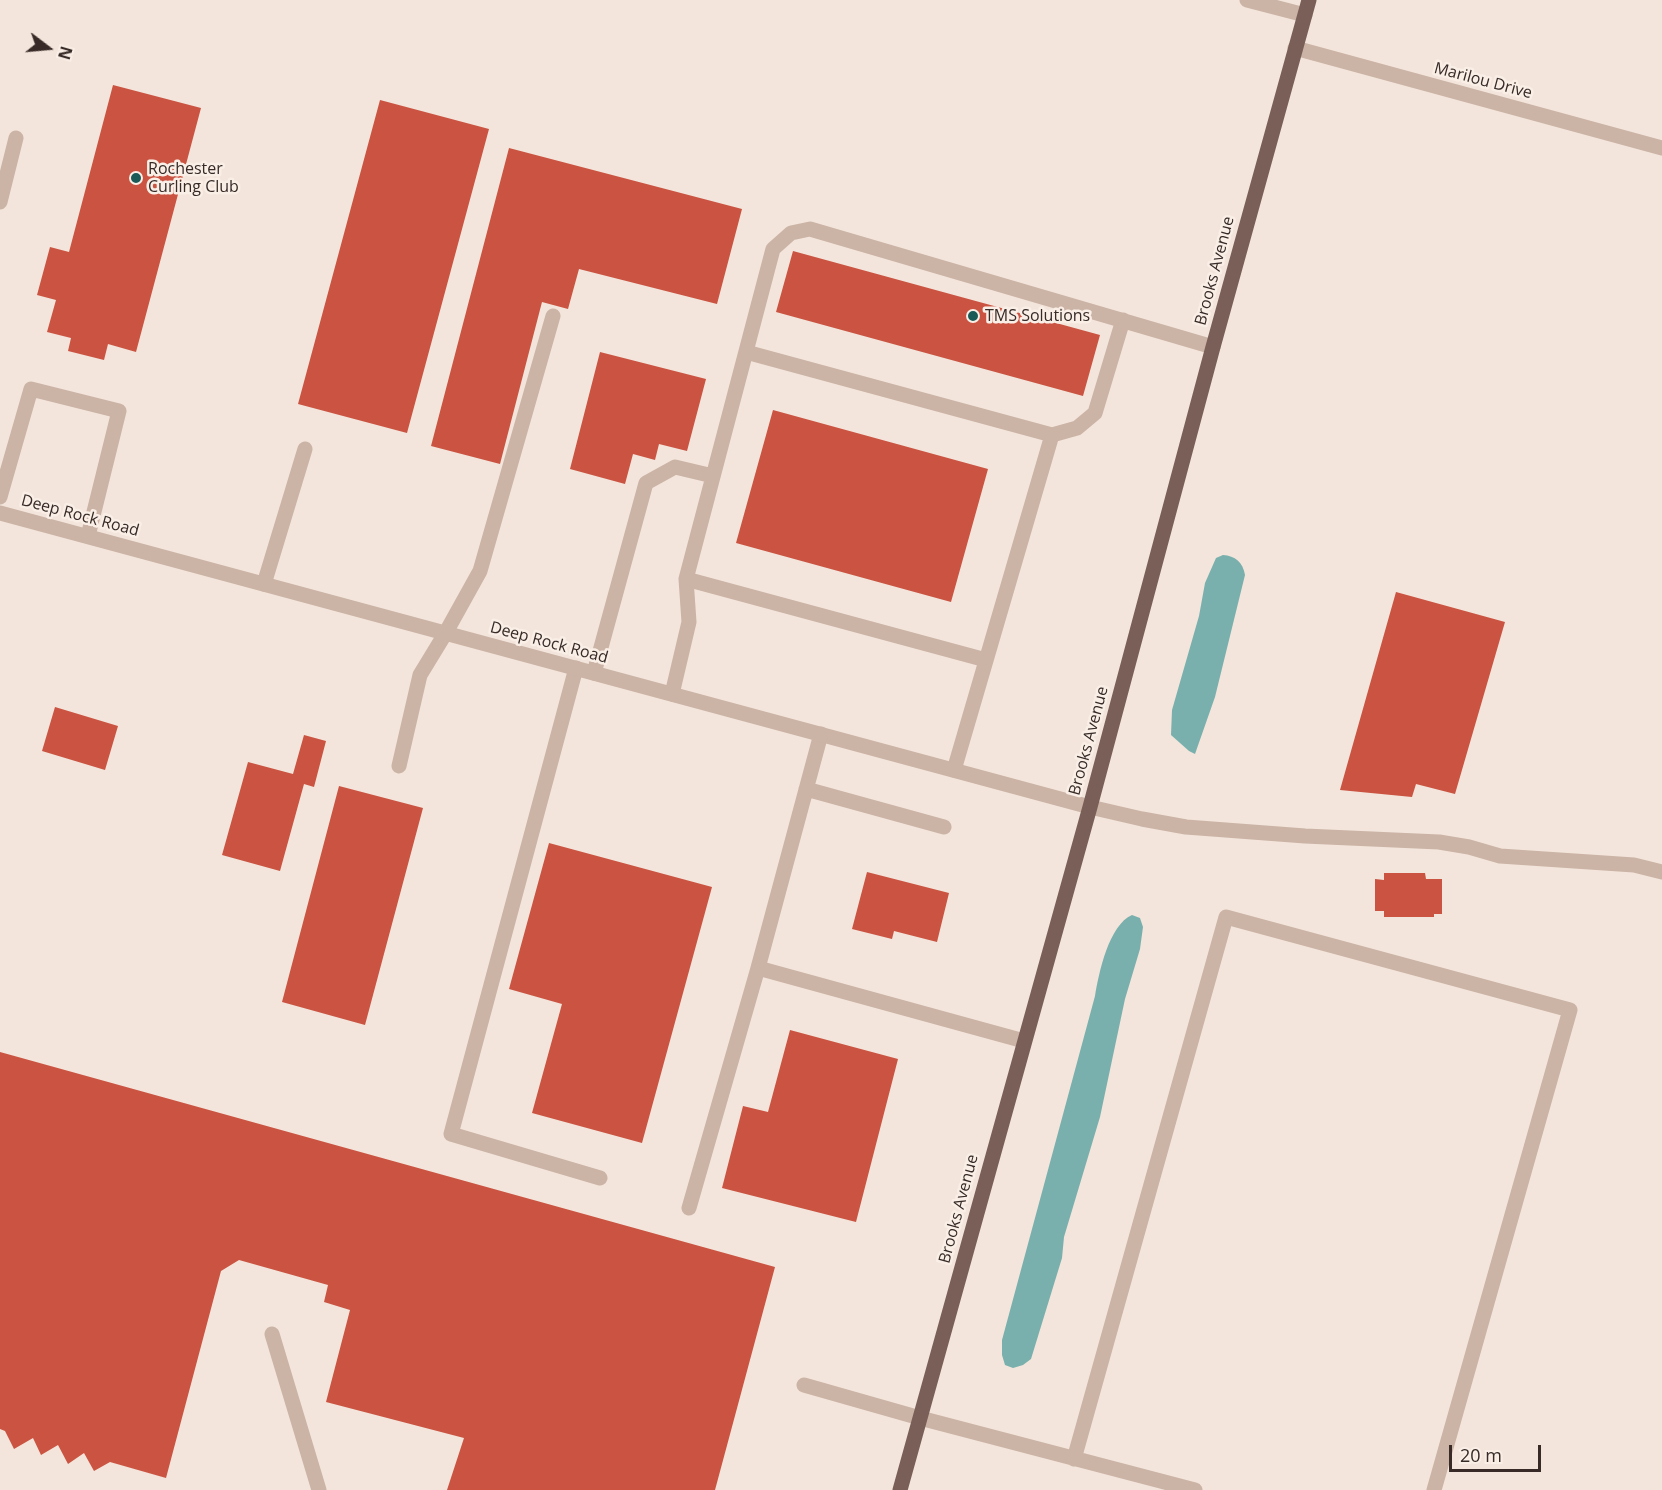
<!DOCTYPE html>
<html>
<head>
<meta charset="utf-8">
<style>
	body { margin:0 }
	#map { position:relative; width:1662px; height:1490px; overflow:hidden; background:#f3e5db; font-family:"Open Sans",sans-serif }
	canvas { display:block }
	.north { position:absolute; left:18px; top:18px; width:60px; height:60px; -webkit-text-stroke:4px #faefe7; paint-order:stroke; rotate:106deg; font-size:16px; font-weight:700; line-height:24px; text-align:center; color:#372a27 }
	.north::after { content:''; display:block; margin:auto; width:21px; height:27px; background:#372a27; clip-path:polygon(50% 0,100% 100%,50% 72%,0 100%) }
	.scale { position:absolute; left:1449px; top:1445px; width:92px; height:27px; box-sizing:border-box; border:3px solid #372a27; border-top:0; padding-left:8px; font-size:18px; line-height:21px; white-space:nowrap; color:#372a27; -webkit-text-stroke:4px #faefe7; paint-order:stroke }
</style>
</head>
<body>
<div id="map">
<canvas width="1662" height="1490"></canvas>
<div class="north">N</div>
<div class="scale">20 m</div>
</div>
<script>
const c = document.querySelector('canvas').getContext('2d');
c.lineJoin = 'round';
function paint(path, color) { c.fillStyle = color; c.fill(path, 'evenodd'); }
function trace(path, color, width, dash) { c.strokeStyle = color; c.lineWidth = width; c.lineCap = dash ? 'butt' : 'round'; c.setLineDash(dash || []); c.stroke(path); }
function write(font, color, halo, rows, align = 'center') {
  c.font = font + ' "Open Sans",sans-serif'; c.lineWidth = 5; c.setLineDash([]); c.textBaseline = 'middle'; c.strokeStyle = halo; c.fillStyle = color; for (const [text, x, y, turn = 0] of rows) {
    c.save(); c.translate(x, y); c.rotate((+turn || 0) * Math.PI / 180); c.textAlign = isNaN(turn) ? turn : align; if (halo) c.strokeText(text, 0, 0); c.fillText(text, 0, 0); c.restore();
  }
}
const water = new Path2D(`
	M1223,555C1235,556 1243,562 1245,575L1215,697L1195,754L1189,751L1171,735L1172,710L1199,616L1205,583L1216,558Z
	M1132,915L1140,918L1143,927L1140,949L1125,999L1100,1117L1064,1237L1062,1258L1031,1359L1023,1365L1013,1368L1005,1365L1002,1355V1340L1095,996C1099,972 1109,925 1132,915Z`);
const building = new Path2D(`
	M113,85L201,108L136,352L108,344L104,360L68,351L71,338L47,332L56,300L37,295L50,247L69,252Z
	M380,100L489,129L407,433L298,404Z
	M509,148L742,209L717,304L579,269L568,309L542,302L500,464L431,446Z
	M793,251L1100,335L1083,396L776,312Z
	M600,352L706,379L687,451L659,444L655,460L633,454L625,484L570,469Z
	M773,410L988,469L951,602L736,543Z
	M1396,592L1505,622L1455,794L1416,784L1412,797L1340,790Z
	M55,707L118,726L105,770L42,751Z
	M304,735L326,741L314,787L304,784L280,871L222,855L248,762L293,774Z
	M339,786L423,808L365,1025L282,1002Z
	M549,843L712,887L642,1143L532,1113L562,1004L509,989Z
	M867,872L949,893L937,942L894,931L892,939L852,929Z
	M1384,873H1425L1426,879H1442V914H1434V917H1384V911H1375V879L1384,880Z
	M790,1030L898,1059L856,1222L722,1188L743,1106L768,1112Z
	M0,1052L775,1267L715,1490H447L464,1438L326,1402L350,1310L324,1302L328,1285L239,1260L221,1271L166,1478L110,1462L94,1471L84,1453L68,1464L58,1445L41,1455L33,1438L14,1449L5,1431L0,1429Z`);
const service = new Path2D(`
	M0,202L16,138
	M746,352L1052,435
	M0,497L31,389L119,411L88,536
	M686,579L986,660
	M264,584L305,449
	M576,668L451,1134L600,1178
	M594,673L646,483L675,467L713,476
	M672,694L689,622L686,579L773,249L791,233L810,229L1213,347
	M399,766L420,675L445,634L480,571L553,316
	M954,770L1052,435L1077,428L1095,413L1123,320
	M806,789L944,827
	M1090,807L1142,819L1186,827L1305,836L1439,842L1469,847L1500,856L1634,865L1662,872
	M758,968L821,734
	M689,1208L758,968L1024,1041
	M272,1334L319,1490
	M804,1385L920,1418L1195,1490
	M1074,1459L1226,917L1570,1010L1434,1490`);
const minor = new Path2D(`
	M1247,0L1305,15
	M1295,48L1662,148
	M0,513L1090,807`);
const primary = new Path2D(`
	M900,1490L1090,807L1213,347L1309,0`);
const markers = [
	[136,178,6,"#1b5a57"],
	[973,316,6,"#1b5a57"]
];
const streetNames = [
	["Marilou Drive",1483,81,15],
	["Brooks Avenue",1215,271,-75],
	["Deep Rock Road",80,516,15],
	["Deep Rock Road",549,643,15],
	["Brooks Avenue",1089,741,-75],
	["Brooks Avenue",959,1209,-75]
];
const poiNames = [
	["Rochester",148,169],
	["Curling Club",148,187],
	["TMS Solutions",985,316]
];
paint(water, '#79b0ad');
paint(building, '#ca5341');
trace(service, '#cbb3a6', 15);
trace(minor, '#cbb3a6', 15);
trace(primary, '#795f58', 15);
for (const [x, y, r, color] of markers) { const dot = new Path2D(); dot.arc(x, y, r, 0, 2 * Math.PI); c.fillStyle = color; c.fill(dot); trace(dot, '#faefe7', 2); }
write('16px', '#372a27', '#faefe7', streetNames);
write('16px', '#372a27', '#faefe7', poiNames, 'left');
</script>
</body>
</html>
